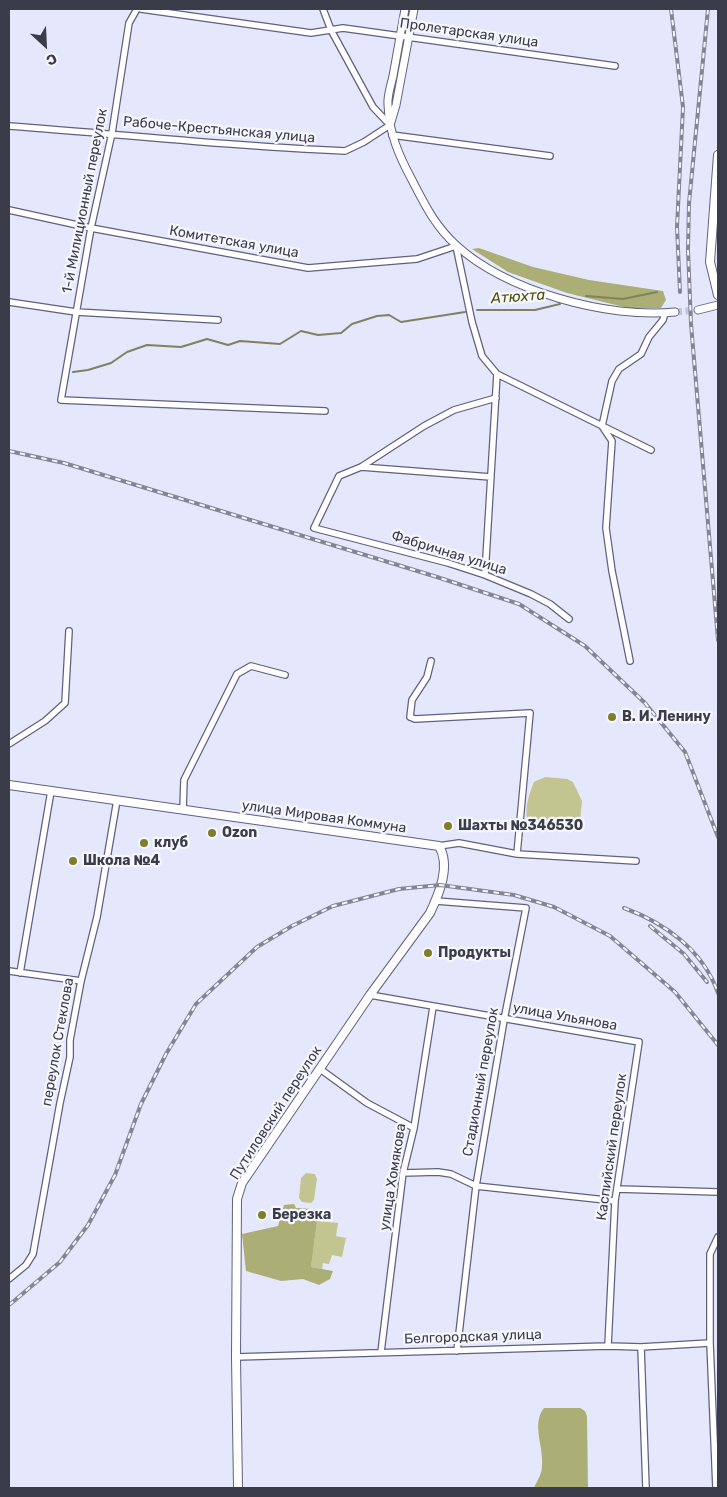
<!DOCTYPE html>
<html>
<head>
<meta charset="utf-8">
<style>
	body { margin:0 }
	#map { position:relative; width:727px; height:1497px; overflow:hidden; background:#e5e8fd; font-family:Rubik,sans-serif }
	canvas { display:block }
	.frame { position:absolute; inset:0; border:10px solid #3a3c4a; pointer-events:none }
	.north { position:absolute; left:20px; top:20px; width:50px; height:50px; -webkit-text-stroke:4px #f6f7fe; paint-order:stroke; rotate:155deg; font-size:14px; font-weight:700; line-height:20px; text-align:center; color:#3a3c4a }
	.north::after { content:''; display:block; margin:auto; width:18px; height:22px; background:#3a3c4a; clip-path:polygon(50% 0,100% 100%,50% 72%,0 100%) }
</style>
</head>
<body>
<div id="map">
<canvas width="727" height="1497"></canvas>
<div class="frame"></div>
<div class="north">С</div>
</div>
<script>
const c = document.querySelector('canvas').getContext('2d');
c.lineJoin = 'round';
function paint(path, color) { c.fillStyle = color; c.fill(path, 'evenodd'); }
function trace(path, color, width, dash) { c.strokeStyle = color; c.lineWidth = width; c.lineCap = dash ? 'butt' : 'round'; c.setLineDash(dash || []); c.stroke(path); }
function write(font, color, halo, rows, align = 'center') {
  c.font = font + ' Rubik,sans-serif'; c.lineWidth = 4.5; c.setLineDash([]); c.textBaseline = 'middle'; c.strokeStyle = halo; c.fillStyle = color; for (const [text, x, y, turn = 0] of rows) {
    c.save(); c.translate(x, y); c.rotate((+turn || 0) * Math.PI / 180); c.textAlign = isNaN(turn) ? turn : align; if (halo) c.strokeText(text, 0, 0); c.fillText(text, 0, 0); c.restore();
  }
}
const green = new Path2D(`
	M545,777L567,779L573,782L582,801L580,821L577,827L569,829L529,824C523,812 529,794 534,782Z
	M306,1173L315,1174L317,1179L314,1200L311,1203L302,1202L299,1198L301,1178Z
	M317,1221L338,1223L336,1236L346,1238L342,1257L332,1255L329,1264L323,1263L322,1269L311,1267Z`);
const forest = new Path2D(`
	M479,248L533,267L589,280L663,291L666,300L661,308H628L567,293L508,272L472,249Z
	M294,1204L296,1208L313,1209L318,1214L311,1267L333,1271L330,1279L319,1285L303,1279L281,1281L246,1271L242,1234L278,1226L284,1205Z
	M544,1408H580L585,1411L587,1416L588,1488H534C537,1481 542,1474 542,1466C544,1447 531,1424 544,1408Z`);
const stream = new Path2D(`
	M586,296L623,299L657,292
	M477,310H535L560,304
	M73,372L88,370L111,363L127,352L147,345L181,347L207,339L228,345L240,341L280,344L301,331L318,335L341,333L352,324L377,316L389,315L401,322L465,312`);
const tertiaryTunnel = new Path2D(`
	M675,312L698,310`);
const minor = new Path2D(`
	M137,9L129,23L112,133L91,228L61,400L325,411
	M141,9L311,33L343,28L615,66
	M9,126C121,134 233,147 345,151L364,142L390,125L373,107L331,30L323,9
	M392,135L550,156
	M9,210L91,228L308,268L417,259L456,246L472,322L482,356L497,374L651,450
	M9,302L76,312L218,320
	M496,398L454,410L424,426L361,467L339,476L314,528L448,563L485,575L531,594L550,604L569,619
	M361,467L491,477
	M485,575L497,374
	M431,661L427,677L412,700L410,717L415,719L530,713L517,854
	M630,661L612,571L606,528L612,441L602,426L612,381L619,369L641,354L649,337L663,320L665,313
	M9,744L45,721L65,703L69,631
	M183,810L184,780L237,674L251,666L285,675
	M439,846L459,843L517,854L636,861
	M436,901L526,908L504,1020L476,1186L457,1351
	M9,971L81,981
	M20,973L51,791
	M370,995L639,1042L615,1201L608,1346
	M320,1069L367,1103L414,1128
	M403,1173L438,1172L451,1174L476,1186L615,1201
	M617,1189L718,1192
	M9,1279L26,1265L33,1254L60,1103L70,1057V1040L81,981L97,917L117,800
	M641,1347L646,1488
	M381,1352L403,1173L414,1128L433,1007
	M236,1357L608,1346L641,1347L710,1343
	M716,1488L710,1343V1254L718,1237`);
const tertiary = new Path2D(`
	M405,9C401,31 397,53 393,76C391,85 387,96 388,105C389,133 399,156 412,180C425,205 435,226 456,245C506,291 608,319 675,312
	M391,122L396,105L414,9
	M698,310L718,305`);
const secondary = new Path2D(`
	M718,155L710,262L718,295
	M9,785L439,846C451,866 439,894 430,913L370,995L242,1183L237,1199L236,1357L238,1488`);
const rail = new Path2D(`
	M671,9L683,107L677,227L680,292
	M708,9L689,203L688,250L691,324L718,640
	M9,451L64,463L437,577L519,604L585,646L645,703L685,752L718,837
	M624,908C665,923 703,950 718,993
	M650,926L684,954L707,982
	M9,1305L14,1301L60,1262L88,1225L115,1175L141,1104L166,1054L196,1004L257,947L292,926L333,906L399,889L440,885L514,895L554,907L610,936L675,992L718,1045`);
const markers = [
	[612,717,5,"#7d7f28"],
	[448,826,5,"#7d7f28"],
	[212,833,5,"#7d7f28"],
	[144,843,5,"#7d7f28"],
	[73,861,5,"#7d7f28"],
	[428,953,5,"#7d7f28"],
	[262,1215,5,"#7d7f28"]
];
const streetNames = [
	["Пролетарская улица",469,33,8],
	["Рабоче-Крестьянская улица",219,130,5],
	["1-й Милиционный переулок",85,201,-79],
	["Комитетская улица",234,242,10],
	["Фабричная улица",449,553,17],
	["улица Мировая Коммуна",324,817,8],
	["улица Ульянова",565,1017,10],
	["переулок Стеклова",58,1042,-80],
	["Стадионный переулок",481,1082,-80],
	["Путиловский переулок",276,1113,-57],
	["Каспийский переулок",612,1147,-82],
	["улица Хомякова",393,1177,-81],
	["Белгородская улица",473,1337,-2]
];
const poiNames = [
	["В. И. Ленину",622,717],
	["Шахты №346530",458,826],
	["Ozon",222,833],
	["клуб",154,843],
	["Школа №4",83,861],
	["Продукты",438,953],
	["Березка",272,1215]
];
const waterNames = [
	["Атюхта",518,297,-4]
];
paint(green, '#c2c58f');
paint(forest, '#abae75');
trace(stream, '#7f825f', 2);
trace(tertiaryTunnel, '#c3c6d9', 7, [7, 3.5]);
trace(minor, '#5e617f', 8);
trace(tertiary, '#5e617f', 9);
trace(secondary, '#5e617f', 10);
trace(minor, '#fff', 5.5);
trace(tertiary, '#fff', 7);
trace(secondary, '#fff', 8);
trace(rail, '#838596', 4);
trace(rail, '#f6f7fe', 2, [5.5]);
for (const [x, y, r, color] of markers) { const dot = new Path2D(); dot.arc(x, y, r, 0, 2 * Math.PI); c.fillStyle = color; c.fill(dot); trace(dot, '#f6f7fe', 2); }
write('14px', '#3a3c4a', '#f6f7fe', streetNames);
write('bold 14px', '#3a3c4a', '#f6f7fe', poiNames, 'left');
write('italic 15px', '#4e4f0a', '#f6f7fe', waterNames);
</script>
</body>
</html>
